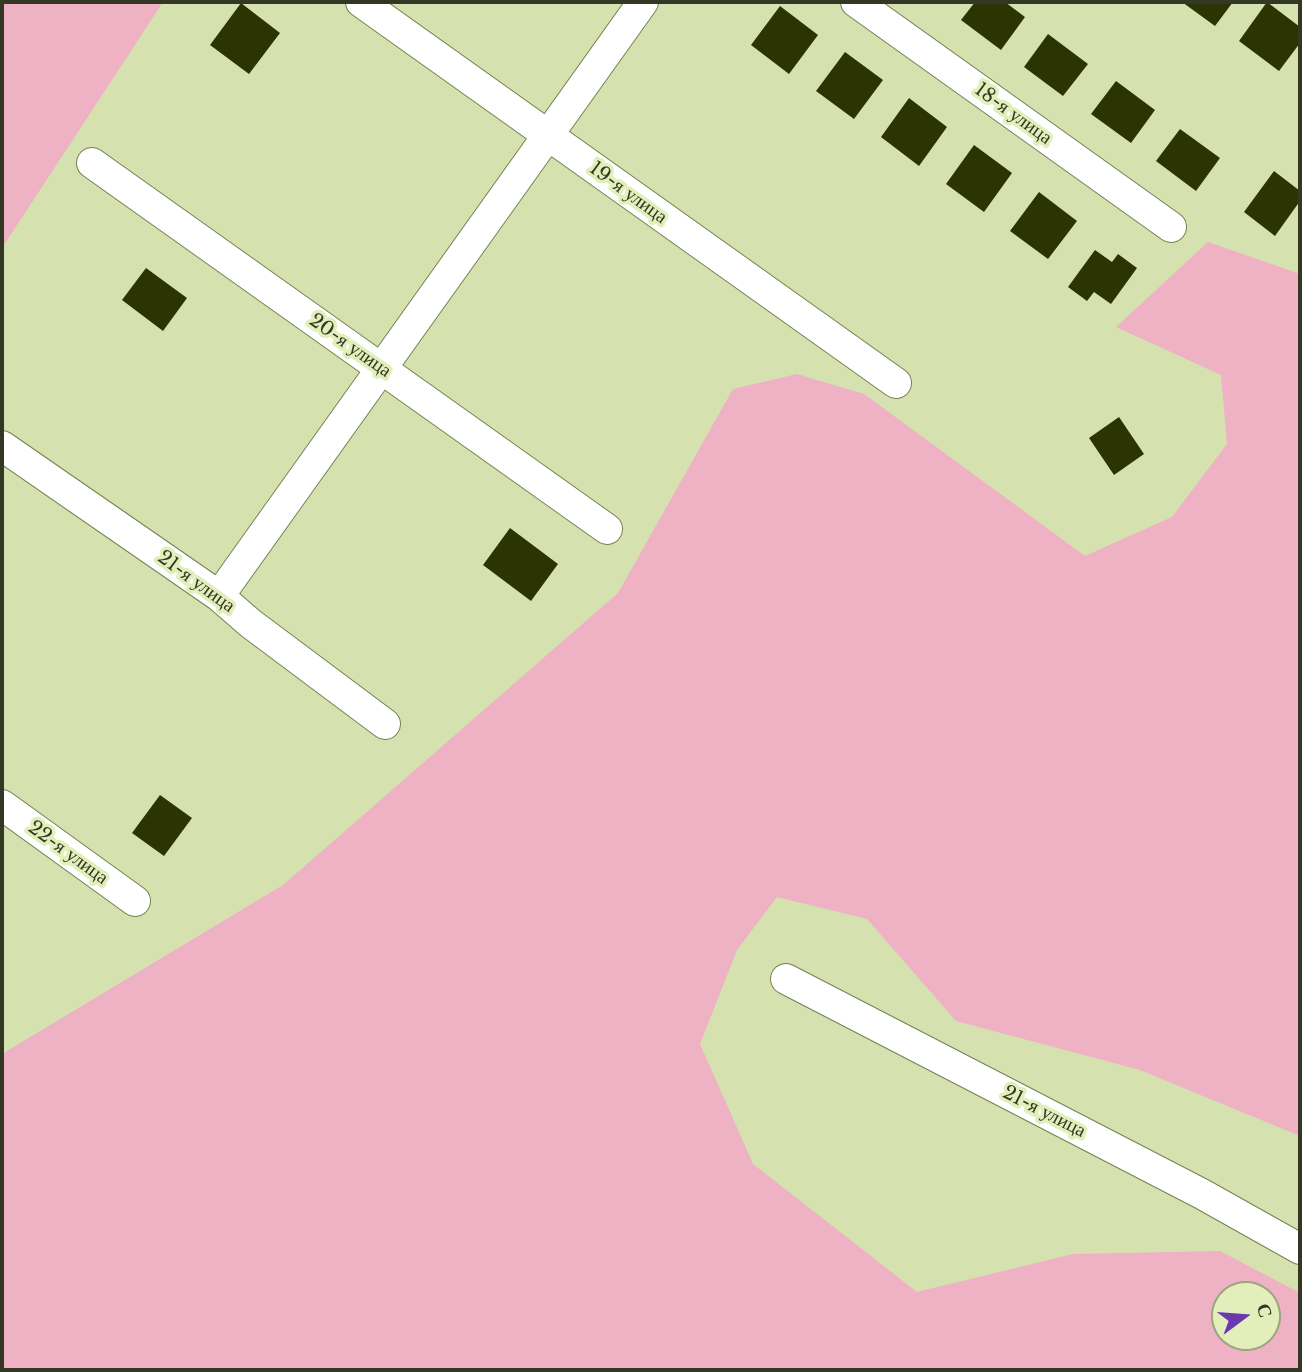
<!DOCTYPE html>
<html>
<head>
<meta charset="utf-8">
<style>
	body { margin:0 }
	#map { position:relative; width:1302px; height:1372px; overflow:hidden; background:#d5e1ae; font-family:"Libre Baskerville",serif }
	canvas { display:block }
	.frame { position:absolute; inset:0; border:4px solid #333723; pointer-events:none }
	.north { position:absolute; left:1211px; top:1281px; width:70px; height:70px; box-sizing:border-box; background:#e2efbb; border:2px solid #9ca57e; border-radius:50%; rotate:74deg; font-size:19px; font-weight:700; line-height:28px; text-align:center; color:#333723 }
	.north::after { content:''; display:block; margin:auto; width:24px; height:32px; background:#6c38af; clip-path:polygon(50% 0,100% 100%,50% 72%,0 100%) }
</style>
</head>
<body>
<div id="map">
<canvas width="1302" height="1372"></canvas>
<div class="frame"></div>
<div class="north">С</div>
</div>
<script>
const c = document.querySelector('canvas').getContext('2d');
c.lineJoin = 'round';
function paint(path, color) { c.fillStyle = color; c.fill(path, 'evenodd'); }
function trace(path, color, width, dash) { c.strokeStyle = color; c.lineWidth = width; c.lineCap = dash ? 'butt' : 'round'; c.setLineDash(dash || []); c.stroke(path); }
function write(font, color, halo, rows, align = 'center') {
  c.font = font + ' "Libre Baskerville",serif'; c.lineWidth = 7; c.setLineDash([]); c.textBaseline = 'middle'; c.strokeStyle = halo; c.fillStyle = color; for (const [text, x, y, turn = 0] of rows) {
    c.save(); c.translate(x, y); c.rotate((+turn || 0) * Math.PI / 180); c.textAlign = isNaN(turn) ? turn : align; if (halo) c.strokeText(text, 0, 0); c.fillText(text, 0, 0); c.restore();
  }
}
const green = new Path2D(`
	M2,2H163L2,248Z
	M1208,242L1300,274V1136L1140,1070L956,1021L867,919L777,897L737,950L700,1044L753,1164L917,1292L1073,1254L1220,1251L1300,1293V1370H2V1054L283,885L618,593L733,389L797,374L864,394L1085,556L1172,517L1227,444L1221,375L1116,327ZM1225,1295H1267V1337H1225Z`);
const building = new Path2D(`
	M975,2H1005L1025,17L1001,50L961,20Z
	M1182,2H1233L1215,26Z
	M1267,2L1300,27V43L1279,71L1239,41Z
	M241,3L280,33L249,74L210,45Z
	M780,6L818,35L789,74L751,45Z
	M1048,34L1088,64L1063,96L1024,67Z
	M845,52L883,80L854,119L816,91Z
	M1116,81L1155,110L1131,143L1091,114Z
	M909,98L947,127L919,166L881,137Z
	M1180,129L1220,158L1196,191L1156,161Z
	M974,145L1012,173L984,212L946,184Z
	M1274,171L1300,191V201L1275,236L1244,212Z
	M1039,192L1077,221L1048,259L1010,231Z
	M1095,250L1112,262L1118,254L1137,268L1111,304L1094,292L1087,301L1068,287Z
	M146,268L187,298L163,331L122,300Z
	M1119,417L1144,454L1114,475L1089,438Z
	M510,528L558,564L531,601L483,565Z
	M160,795L192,818L164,856L132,833Z`);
const minor = new Path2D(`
	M361,2L896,383
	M856,2L1171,227
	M92,163L607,529
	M2,446L219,596L250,623L385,724
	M219,596L643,2
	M2,805L135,901
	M786,979L1202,1194L1300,1249`);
const streetNames = [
	["18-я улица",1013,114,36],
	["19-я улица",628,193,36],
	["20-я улица",350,346,35],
	["21-я улица",196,582,36],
	["22-я улица",68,853,36],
	["21-я улица",1044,1112,27]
];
paint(green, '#efb1c4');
paint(building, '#2c3404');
trace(minor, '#768152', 32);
trace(minor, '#fff', 30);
write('19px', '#333723', '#e2efbb', streetNames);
</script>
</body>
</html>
